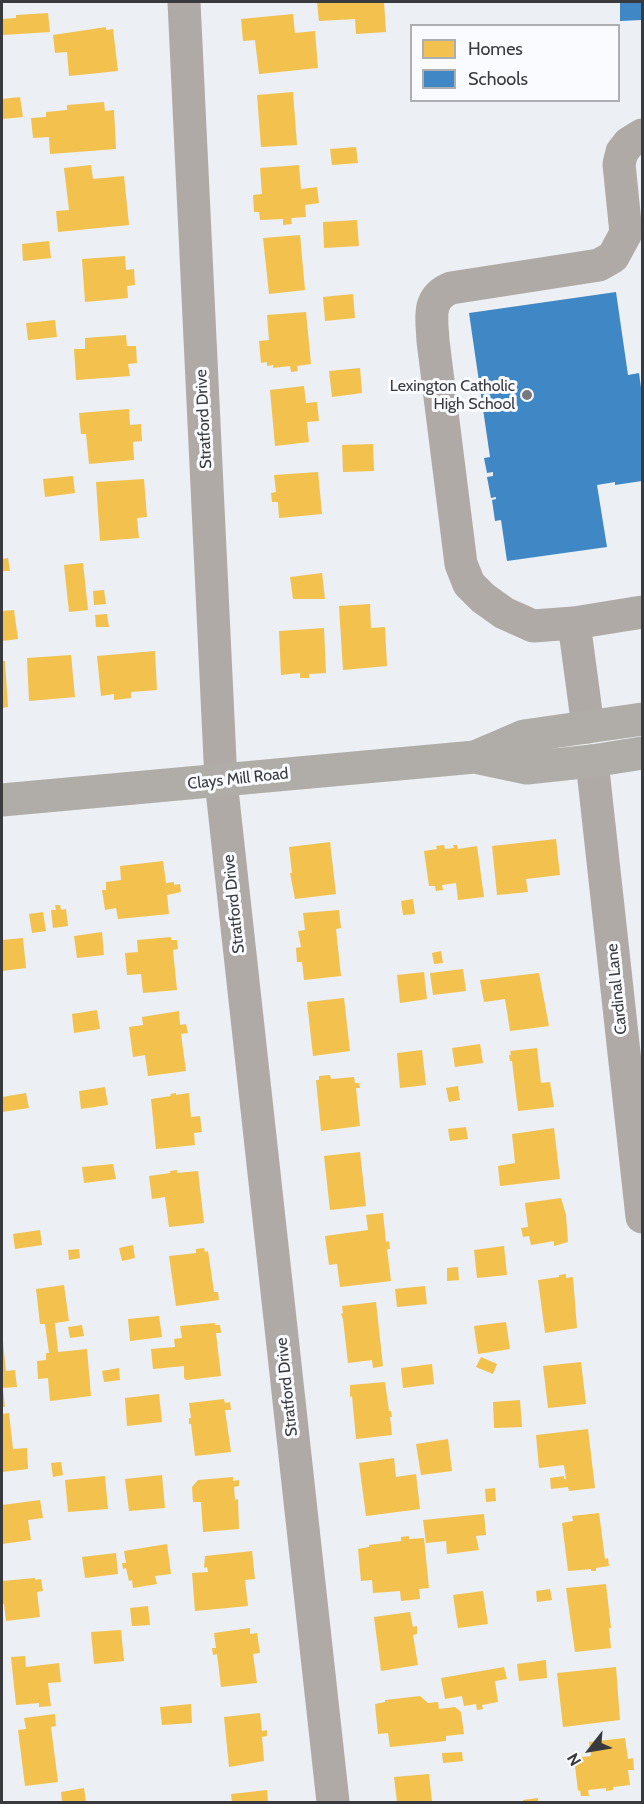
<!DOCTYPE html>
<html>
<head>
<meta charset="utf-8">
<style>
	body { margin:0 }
	#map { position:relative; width:644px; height:1804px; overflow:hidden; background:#eceff4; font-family:Cabin,sans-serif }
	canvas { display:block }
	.frame { position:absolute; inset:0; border:3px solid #383a3e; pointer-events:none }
	.legend { position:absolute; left:410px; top:24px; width:210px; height:78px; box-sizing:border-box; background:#f9fbff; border:2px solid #acaeb2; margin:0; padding:8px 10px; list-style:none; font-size:18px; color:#383a3e }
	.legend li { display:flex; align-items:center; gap:12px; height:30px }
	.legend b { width:30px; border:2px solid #acaeb2 }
	.north { position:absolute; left:560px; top:1720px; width:60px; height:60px; -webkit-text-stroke:4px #f9fbff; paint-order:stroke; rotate:239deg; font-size:16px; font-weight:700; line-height:24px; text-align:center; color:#383a3e }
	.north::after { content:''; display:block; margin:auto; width:21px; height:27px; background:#383a3e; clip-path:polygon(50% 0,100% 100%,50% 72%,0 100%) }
</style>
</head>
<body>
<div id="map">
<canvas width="644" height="1804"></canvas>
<div class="frame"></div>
<ul class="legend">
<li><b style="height:16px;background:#f2c14e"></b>Homes</li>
<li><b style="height:16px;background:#3f88c5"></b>Schools</li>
</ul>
<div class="north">N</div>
</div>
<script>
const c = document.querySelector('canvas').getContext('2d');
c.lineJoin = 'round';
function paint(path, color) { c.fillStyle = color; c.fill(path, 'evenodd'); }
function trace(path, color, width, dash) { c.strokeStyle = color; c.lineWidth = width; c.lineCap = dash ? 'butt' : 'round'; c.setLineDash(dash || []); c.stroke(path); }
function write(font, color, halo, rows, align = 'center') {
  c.font = font + ' Cabin,sans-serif'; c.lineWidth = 6; c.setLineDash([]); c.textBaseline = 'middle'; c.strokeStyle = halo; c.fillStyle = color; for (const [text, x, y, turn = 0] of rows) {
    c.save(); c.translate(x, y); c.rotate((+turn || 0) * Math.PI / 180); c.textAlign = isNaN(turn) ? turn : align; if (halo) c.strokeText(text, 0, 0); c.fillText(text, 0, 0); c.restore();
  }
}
const homes = new Path2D(`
	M317,2H384L386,32L356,34L355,19L319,21Z
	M48,13L50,32L3,35L2,19L16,18V15Z
	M293,14L295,33L315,31L318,68L259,74L255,40L243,41L241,19Z
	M106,27V30L113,29L118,71L69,76L67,52L55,53L53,35Z
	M293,92L297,145L261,147L257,95Z
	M20,97L23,117L2,119V99Z
	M104,102L105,111L114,110L116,149L50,154L49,137L33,138L31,118L46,117V112L67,110V105Z
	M356,147L358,163L332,165L330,149Z
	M91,165L93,179L124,176L129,225L58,232L56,211L69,210L64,168Z
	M299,165L301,189L317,187L319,203L305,205L306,217L291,218L292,224L283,225V219L260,220L259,212H254L253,195L262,194L260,168Z
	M357,220L359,246L324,248L323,222Z
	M300,235L305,290L269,294L263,238Z
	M49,241L51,258L23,261L22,244Z
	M125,256L126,270L134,269L135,285L127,286L128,298L85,302L82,259Z
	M353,294L355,318L325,321L323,297Z
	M306,312L311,364L297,366L298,371L291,372L290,366L273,368V365L267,366V362L261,363L259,341L269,340L267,315Z
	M55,320L57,337L28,340L26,323Z
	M126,335L127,346H136L137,363L128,364L130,376L76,380L74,349H85V338Z
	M360,368L362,393L332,397L329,371Z
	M304,386L306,403L317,402L319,421L307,422L309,442L275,446L270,390Z
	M129,409L130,425L141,424L142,441L133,442L134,460L89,464L86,434H81L79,413Z
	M373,444L374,471L343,472L342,445Z
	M318,472L322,514L279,518L278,502H272L271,493L276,492L274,475Z
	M73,476L75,493L45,497L43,479Z
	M144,479L147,517L137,518L139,538L100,541L96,482Z
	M8,558L10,571H2V559Z
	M83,563L88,610L69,612L64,565Z
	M322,573L325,599H293L290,577Z
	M104,590L106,604L94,605L93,591Z
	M370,604L371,628L385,627L387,666L343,670L339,606Z
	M14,610L18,639L2,641V611Z
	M107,614L109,627H96L95,615Z
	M324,628L326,673L309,674V678H300V673L281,675L279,631Z
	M155,651L157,690L131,692V698L114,700V694L101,696L97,656Z
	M71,655L75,697L29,701L27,658Z
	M2,661H5L8,707L2,708Z
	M556,839L560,875L526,879L528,892L497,895L492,846Z
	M330,842L336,894L295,899L290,873H292L289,847Z
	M444,845L445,849L454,848L453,845H457L458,849L477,846L484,897L458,900L456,883L442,885L443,890L436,891L435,886H429L424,851L437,849L436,846Z
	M163,861L166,883L174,882V885L180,884L181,892L167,895L169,914L118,919L116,908L105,910L102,890H106V882L121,880L120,866Z
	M413,899L415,914L403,915L401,901Z
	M55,905H60L61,910L66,909L68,926L53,928L51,910H56Z
	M339,910L341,928L336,929L341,976L304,980L302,962H297L296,948L301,947L298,931L305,930L303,913Z
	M43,912L46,931L32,933L29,914Z
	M102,932L104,955L77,958L74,936Z
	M171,937V940H177L178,949L173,950L177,990L143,993L141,974L127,975L125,953L138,952L137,940Z
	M23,938L26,968L2,971V940Z
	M441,951L443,963L434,964L432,953Z
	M463,969L466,991L433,995L430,973Z
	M424,972L427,999L400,1003L397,975Z
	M539,973L549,1026L510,1031L505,999L484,1002L480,980Z
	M344,998L350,1051L313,1056L307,1002Z
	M97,1010L100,1029L74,1033L72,1014Z
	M179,1011L180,1025L186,1024L188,1033L181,1034L186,1071L148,1076L145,1055L133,1057L129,1027L143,1025L142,1017Z
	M480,1044L483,1063L455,1067L452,1048Z
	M537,1048L541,1083L550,1082L554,1107L518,1111L512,1061H510L509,1055H511L510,1051Z
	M422,1050L426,1085L400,1088L397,1053Z
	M330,1075L331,1079L354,1077L355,1083H359L360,1088H356L360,1126L321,1131L316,1080H319V1076Z
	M458,1086L460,1100L449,1102L446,1088Z
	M105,1087L108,1105L81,1109L79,1091Z
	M26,1093L29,1108L2,1112V1097Z
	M176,1093V1095L189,1093L191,1117L200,1116L202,1132L194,1133L195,1145L156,1149L151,1099L171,1096L170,1094Z
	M466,1127L468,1139L450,1141L448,1129Z
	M554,1128L560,1179L500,1186L498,1166L515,1163L512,1134Z
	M360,1152L366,1206L330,1210L324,1156Z
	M113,1164L116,1179L84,1183L82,1167Z
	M177,1170V1173L198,1171L204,1223L169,1227L165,1197L152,1199L149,1176L170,1173V1171Z
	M561,1198L566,1215L568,1242L554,1246V1241L531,1245L529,1236L523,1237L521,1228L528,1227L525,1203Z
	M383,1213L386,1242L389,1241L390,1249H387L391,1281L340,1287L337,1264L329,1265L325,1236L368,1230L366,1215Z
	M40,1230L42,1245L15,1249L13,1234Z
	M133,1245L135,1258L122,1261L119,1248Z
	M504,1246L507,1275L477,1278L474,1250Z
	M204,1248L205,1252L208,1251L214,1292H218L219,1300L176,1306L169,1256L196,1253V1249Z
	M79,1249L80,1258L69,1260L68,1250Z
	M458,1267L459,1280L447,1281V1268Z
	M566,1274V1278L573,1277L577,1328L545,1333L538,1280L559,1277V1275Z
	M64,1285L69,1321L55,1323L58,1352L87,1349L91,1396L50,1401L48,1378L38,1379L37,1361L46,1360V1353H49L45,1324H40L36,1289Z
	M425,1286L427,1304L397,1307L395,1289Z
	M376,1302L383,1366L373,1368L372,1360L348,1363L343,1319L341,1314L343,1313L342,1306Z
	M159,1316L162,1337L130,1341L128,1319Z
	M506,1322L510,1349L478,1354L474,1326Z
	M215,1323V1325H220L221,1333H216L221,1376L186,1380L184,1378V1366L153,1369L151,1349L175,1347L174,1339L182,1338L180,1326Z
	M82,1325L84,1336L70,1338L68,1327Z
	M2,1342H3L6,1371L15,1370L17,1387L2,1388Z
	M481,1357L497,1364L493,1374L476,1367Z
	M581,1362L586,1404L548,1408L543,1366Z
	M432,1364L434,1384L403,1388L401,1368Z
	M119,1368L120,1380L104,1382L102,1371Z
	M385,1382L389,1411H391L392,1417H390L392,1435L356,1439L352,1396L350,1397V1385Z
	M2,1389H3L5,1407H2Z
	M159,1394L162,1422L127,1426L125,1398Z
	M224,1399L225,1403L230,1402L231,1410H225L231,1452L195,1456L191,1424H189V1418H191L189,1403Z
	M520,1400L522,1427L494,1428L493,1402Z
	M9,1413L13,1449L27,1448L28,1469L2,1472V1414Z
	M588,1429L595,1488L569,1491L568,1487L551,1489L550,1478L564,1476V1479H566L564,1465L539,1468L536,1435Z
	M448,1439L452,1471L421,1475L416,1444Z
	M394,1458L396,1477L416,1474L420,1509L366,1516L359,1463Z
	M61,1462L63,1475L53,1477L51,1463Z
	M162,1475L165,1508L129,1511L125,1479Z
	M105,1476L108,1509L68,1512L65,1480Z
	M233,1477V1481L239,1480V1486L234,1487L235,1500L238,1499L239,1529L203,1532L201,1502H193L192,1487L198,1480Z
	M495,1488L496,1501L486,1502L485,1489Z
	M40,1500L43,1518L28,1520L31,1540L2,1544V1505Z
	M599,1513L605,1559L608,1558L609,1566L596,1568V1571H591V1569L568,1571L562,1523L573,1521L572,1516Z
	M484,1514L486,1535L476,1536L479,1550L447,1554L446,1541L426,1543L423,1520Z
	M409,1536V1539L424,1538L429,1588L419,1589L420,1599L401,1601L400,1591L373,1593L372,1580L361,1581L358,1549L369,1547V1545L401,1541V1537Z
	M167,1544L171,1574L155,1576L157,1584L133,1588L132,1580L129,1581L126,1568L123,1569L122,1563H126L124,1551Z
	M252,1551L255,1579L245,1580L248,1606L195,1611L192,1573L208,1572L207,1567L204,1568L205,1556Z
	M116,1553L118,1574L85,1578L82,1557Z
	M35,1578V1580L41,1579L43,1591L37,1592L40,1617L6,1621L4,1604H2V1581Z
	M606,1584L611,1628H609L611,1648L575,1652L566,1588Z
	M550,1589L552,1600L537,1602L536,1591Z
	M483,1591L488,1624L458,1628L453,1595Z
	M148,1606L150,1625L132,1626L130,1608Z
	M410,1612L413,1627L417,1626V1634L413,1635L418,1665L381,1671L374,1617Z
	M250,1628V1634L257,1633L260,1653L253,1654L257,1683L221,1687L217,1654L213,1655L212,1648H216L214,1633Z
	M121,1630L124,1661L94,1664L91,1632Z
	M25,1656L26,1667L59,1663L61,1682L48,1683L51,1706L39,1707V1703L16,1705L11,1657Z
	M546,1660L547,1678L519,1681L517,1664Z
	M504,1667L507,1679L495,1681L498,1702L482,1705L483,1709L477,1710L476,1704L464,1706L462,1696L445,1699L441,1678Z
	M616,1667L620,1720L563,1727L557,1673Z
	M420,1696L428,1703L438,1702L439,1709L455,1707L461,1712L464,1734L446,1736V1741L390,1747L388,1733L378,1734L375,1704L385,1702V1700Z
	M191,1704L192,1723L162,1725L160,1707Z
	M260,1713L262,1731L267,1730V1736L262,1737L264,1761L229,1767L224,1717Z
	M55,1714L56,1726L51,1727L58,1782L25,1786L18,1730L26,1729L24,1718Z
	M625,1738L628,1759L633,1758L634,1770H628L630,1785L613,1787V1790L606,1791V1788L588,1790L589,1796H581L580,1790L578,1791L574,1758L591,1756L589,1742Z
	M462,1752L463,1761L443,1763L442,1753Z
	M429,1774L432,1802H397L394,1777Z
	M84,1788L86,1802H62L61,1792Z
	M267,1790L268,1802H232L231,1794Z
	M538,1798V1802H523V1800Z`);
const schools = new Path2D(`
	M620,2H642V20L620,21Z
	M616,292L628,375L639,373L642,395V481L615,485V482L597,485L607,547L507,561L501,520L495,521L492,500L496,499V497L491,498L487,477L493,476V472L487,473L484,458L490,457L469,313Z`);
const minor = new Path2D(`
	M184,2L221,781L333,1802
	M642,135L629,143L622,152L619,164L626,233L613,257L599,265L451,288C426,298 432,319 433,341L461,564L469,584L483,598L504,613L533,626L574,623L642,612
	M574,623L588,727
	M592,761L642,1217`);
const major = new Path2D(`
	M475,757L524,736L642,719
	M2,800L475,757L527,768L592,761L642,753`);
const markers = [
	[527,395,6,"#77797e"]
];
const poiNames = [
	["Lexington Catholic",515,386],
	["High School",515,404]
];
const streetNames = [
	["Stratford Drive",204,419,-93],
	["Clays Mill Road",238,779,-6],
	["Stratford Drive",234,904,-96],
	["Cardinal Lane",617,989,-96],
	["Stratford Drive",287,1387,-96]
];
paint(homes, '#f2c14e');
paint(schools, '#3f88c5');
trace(minor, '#afaaa5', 33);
trace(major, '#b0ada8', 33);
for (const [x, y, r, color] of markers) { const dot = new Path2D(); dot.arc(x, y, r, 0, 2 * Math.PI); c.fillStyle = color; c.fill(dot); trace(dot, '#f9fbff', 2); }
write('16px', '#383a3e', '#f9fbff', poiNames, 'right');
write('16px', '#383a3e', '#f9fbff', streetNames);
</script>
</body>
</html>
